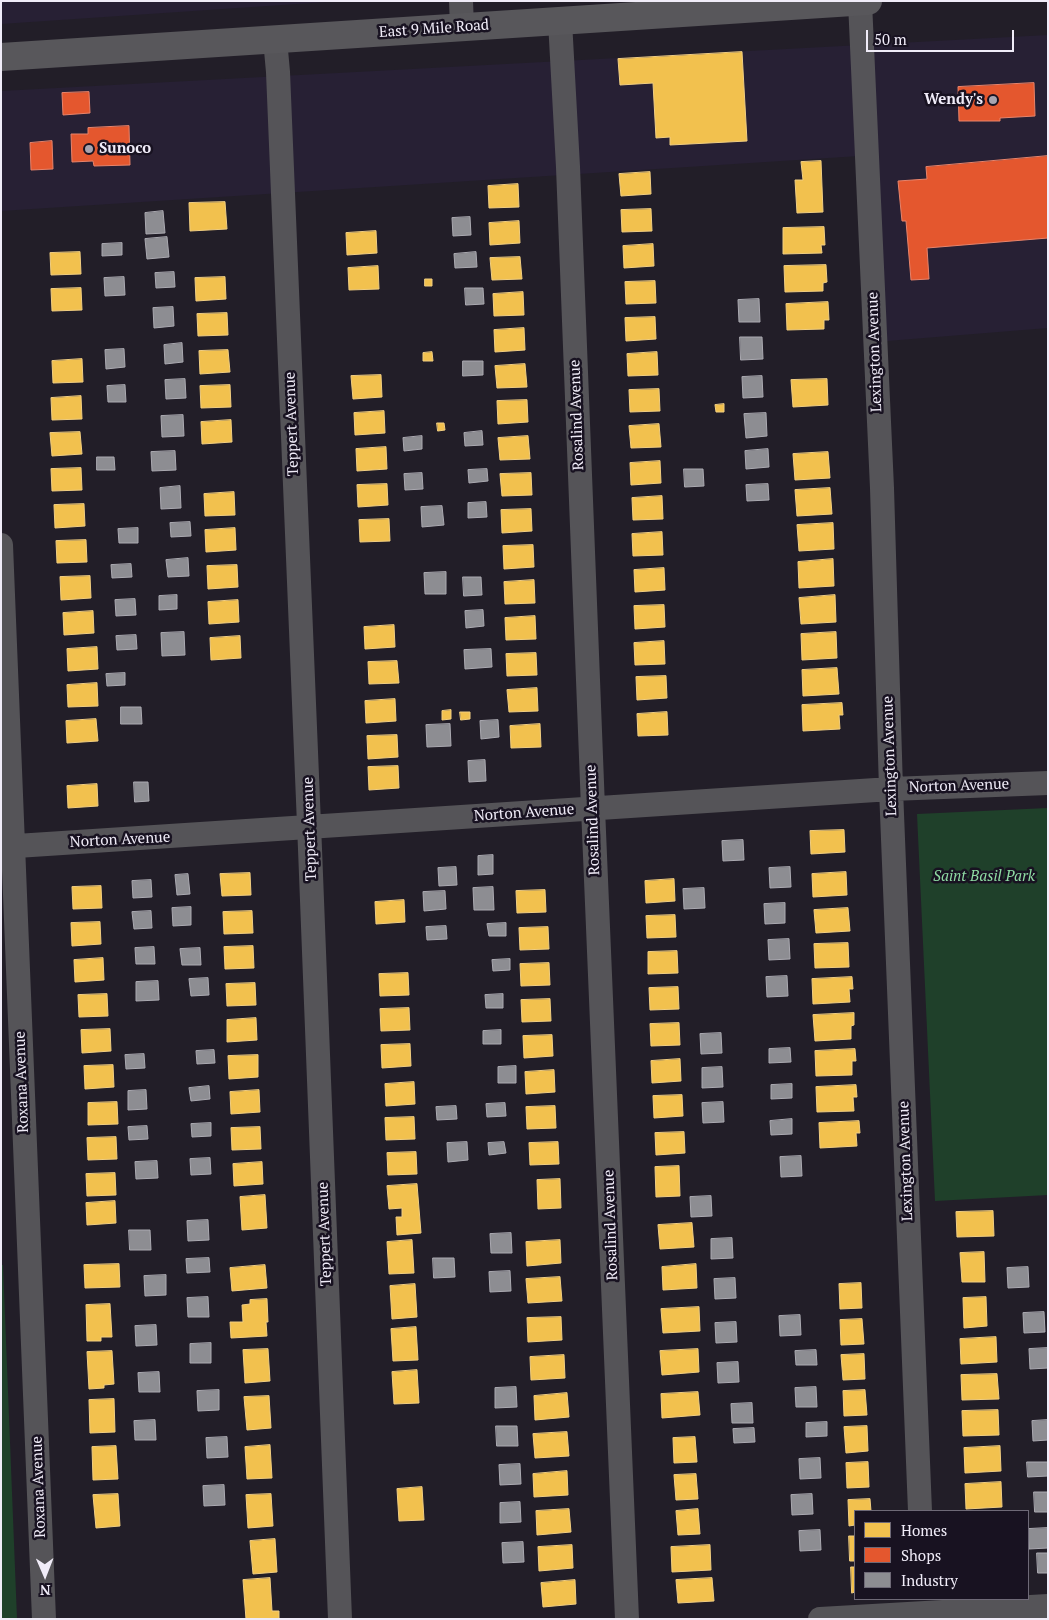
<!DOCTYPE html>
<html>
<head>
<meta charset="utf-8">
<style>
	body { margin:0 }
	#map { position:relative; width:1049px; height:1620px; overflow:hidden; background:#221e28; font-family:"PT Serif",serif }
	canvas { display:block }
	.frame { position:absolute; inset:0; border:2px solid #f0ecf8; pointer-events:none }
	.legend { position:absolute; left:854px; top:1510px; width:175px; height:90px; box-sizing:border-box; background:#181221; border:1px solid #6e6977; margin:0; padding:6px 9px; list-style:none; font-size:15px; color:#f0ecf8 }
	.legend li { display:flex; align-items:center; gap:10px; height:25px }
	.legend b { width:25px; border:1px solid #6e6977 }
	.north { position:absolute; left:20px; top:1550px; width:50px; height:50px; -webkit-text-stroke:4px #181221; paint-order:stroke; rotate:179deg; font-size:14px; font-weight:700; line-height:20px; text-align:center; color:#f0ecf8 }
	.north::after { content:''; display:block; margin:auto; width:18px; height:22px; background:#f0ecf8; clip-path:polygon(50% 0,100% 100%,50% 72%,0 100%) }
	.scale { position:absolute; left:866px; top:30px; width:148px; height:22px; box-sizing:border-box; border:2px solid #f0ecf8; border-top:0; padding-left:6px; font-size:15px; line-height:18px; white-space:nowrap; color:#f0ecf8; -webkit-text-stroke:4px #181221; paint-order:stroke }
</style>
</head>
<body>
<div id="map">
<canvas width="1049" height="1620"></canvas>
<div class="frame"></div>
<ul class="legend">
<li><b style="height:14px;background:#f2c14e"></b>Homes</li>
<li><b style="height:14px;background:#e4572e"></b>Shops</li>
<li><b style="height:14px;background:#8d8d92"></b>Industry</li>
</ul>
<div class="north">N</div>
<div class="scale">50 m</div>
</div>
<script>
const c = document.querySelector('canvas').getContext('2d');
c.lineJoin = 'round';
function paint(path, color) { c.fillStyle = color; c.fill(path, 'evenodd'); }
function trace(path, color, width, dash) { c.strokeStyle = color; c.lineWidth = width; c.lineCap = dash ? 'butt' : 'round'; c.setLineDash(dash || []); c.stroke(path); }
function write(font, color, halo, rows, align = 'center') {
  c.font = font + ' "PT Serif",serif'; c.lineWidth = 5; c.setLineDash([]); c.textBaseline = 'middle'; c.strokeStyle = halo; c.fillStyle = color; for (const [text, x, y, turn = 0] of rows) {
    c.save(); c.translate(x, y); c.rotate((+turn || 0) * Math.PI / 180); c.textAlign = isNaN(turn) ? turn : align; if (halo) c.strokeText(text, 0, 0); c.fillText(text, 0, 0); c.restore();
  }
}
const built = new Path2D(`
	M1,1H341L1,24Z
	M1048,35V328L887,341L875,155L1,211V91Z`);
const green = new Path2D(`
	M1048,808V1195L935,1201L917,814Z
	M1,1265H3L17,1619H1Z`);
const homes = new Path2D(`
	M742,52L747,141L670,145V137L656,138L653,83L620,85L618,59Z
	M821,161L823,212L797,213L795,180H803L801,162Z
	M650,172L651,194L621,196L619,174Z
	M518,184L519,207L489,208L488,186Z
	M225,202L227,229L190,231L189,203Z
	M651,209L652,231L622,232L621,210Z
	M519,221L520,243L490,245L489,223Z
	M824,227L825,245H821L822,253L783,254V228Z
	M376,231L377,253L347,255L346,233Z
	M653,244L654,266L624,268L623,246Z
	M80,252L81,274L51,275L50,253Z
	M520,257L522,279L492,280L490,258Z
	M826,265L827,282L823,283V291L785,292L784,266Z
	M378,266L379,289L349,290L348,268Z
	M225,277L226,299L196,301L195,278Z
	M425,279H432V286H425Z
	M655,281L656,303L626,304L625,282Z
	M81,288L82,310L52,311L51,289Z
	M523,292L524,315L494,316L493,294Z
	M828,302L829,320H824V329L787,330L786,304Z
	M227,313L228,335L198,336L197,314Z
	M655,317L656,339L626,341L625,318Z
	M524,328L525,350L495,352L494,330Z
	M228,350L230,372L200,374L199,351Z
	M432,352L433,361H423V353Z
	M657,352L658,375L628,376L627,354Z
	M82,359L83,382L53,383L52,361Z
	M525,364L527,387L497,388L495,366Z
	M381,375L382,397L353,399L351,376Z
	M827,379L828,405L793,407L791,380Z
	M230,385L231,407L201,408L200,386Z
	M659,389L660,411L630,412L629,390Z
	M81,396L82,419L52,420L51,398Z
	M527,400L528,422L498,424L497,401Z
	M724,404V412H716L715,405Z
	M384,411L385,433L355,435L354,413Z
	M231,420L232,442L202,444L201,422Z
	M437,423H444L445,430L438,431Z
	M659,424L661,447L631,448L629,426Z
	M80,432L82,454L52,456L50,433Z
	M528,436L530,459L500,460L498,438Z
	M386,447L387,469L357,471L356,449Z
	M828,452L830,478L795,480L793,454Z
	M660,461L661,483L631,485L630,463Z
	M81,468L82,490L52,491L51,469Z
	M531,473L532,495L502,496L500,474Z
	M387,484L388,505L358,507L357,485Z
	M830,488L832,514L797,516L795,490Z
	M234,492L235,515L205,516L204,494Z
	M662,496L663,519L633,520L632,498Z
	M84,504L85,526L55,528L54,505Z
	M531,509L532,531L502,533L501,510Z
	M389,519L390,541L360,542L359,520Z
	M833,523L834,549L799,551L797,525Z
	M235,528L236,550L206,552L205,530Z
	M662,532L663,555L633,556L632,534Z
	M86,540L87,562L57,563L56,541Z
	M533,545L534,567L504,569L503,546Z
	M833,559L834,586L799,588L798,562Z
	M237,565L238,587L208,589L207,566Z
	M664,568L665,590L635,592L634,570Z
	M90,576L91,598L61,600L60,577Z
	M534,580L535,603L505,604L504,582Z
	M835,595L836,622L801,624L799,598Z
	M238,600L239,622L209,624L208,602Z
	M664,605L665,627L635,629L634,606Z
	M93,611L94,633L64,635L63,613Z
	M535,616L536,639L506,640L505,618Z
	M394,625L395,647L365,649L364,627Z
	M836,632L837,658L802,660L801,634Z
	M240,636L241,658L211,660L210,638Z
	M664,641L665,664L635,665L634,643Z
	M97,647L98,669L68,671L67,649Z
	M536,653L537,675L507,676L506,654Z
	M397,661L399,683L369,684L368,662Z
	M837,668L839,694L803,696L802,670Z
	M666,676L667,698L637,700L636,677Z
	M97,683L98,706L68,707L67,685Z
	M537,688L538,711L509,712L507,690Z
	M395,699L396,721L366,723L365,701Z
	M842,703L843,715H839L840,729L803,731L802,705Z
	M451,710V719L442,720V711Z
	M460,712H470V719L461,720Z
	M667,712L668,735L638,736L637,714Z
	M96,719L98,741L67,743L66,721Z
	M540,724L541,747L511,748L510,726Z
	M397,735L398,757L368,759L367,736Z
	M398,766L399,788L369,790L368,767Z
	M97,784L98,806L68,808L67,786Z
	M844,830L845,852L811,854L810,831Z
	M846,872L847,895L813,897L812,874Z
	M250,873L251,895L222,896L220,874Z
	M674,879L675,901L646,903L645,881Z
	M101,886L102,908L73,909L72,887Z
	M545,890L546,912L517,913L516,891Z
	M404,900L405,922L376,924L375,902Z
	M848,908L850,931L816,933L814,910Z
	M252,911L253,933L224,934L223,912Z
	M675,915L676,937L647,938L646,916Z
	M100,922L101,944L72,946L71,923Z
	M548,927L549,949L520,950L519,928Z
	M848,943L849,967L815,968L814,944Z
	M253,946L254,968L225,969L224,947Z
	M677,951L678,973L648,974V952Z
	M103,958L104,980L75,982L74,960Z
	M549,963L550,985L521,986L520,964Z
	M408,973L409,995L380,996L379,974Z
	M852,977L853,989H849L850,1002L813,1004L812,979Z
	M255,983L256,1005L227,1006L226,984Z
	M678,987L679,1009L650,1010L649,988Z
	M107,994L108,1016L79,1017L78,995Z
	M550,999L551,1021L522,1022L521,1000Z
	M409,1008L410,1030L381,1031L380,1009Z
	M854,1013V1025L851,1026V1039L815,1041L813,1015Z
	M256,1018L257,1040L227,1042V1020Z
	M679,1023L680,1045L651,1046L650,1024Z
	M110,1029L111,1051L82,1053L81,1030Z
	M552,1035L553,1056L524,1058L523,1036Z
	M410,1044L411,1066L382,1068L381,1045Z
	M855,1049L856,1061H852V1075L816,1076L815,1051Z
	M258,1055V1077L229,1079L228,1056Z
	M680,1059L681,1081L652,1083L651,1061Z
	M113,1065L114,1087L85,1089L84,1066Z
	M554,1070L555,1092L526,1094L525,1072Z
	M414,1082L415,1104L386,1106L385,1084Z
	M856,1085L857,1097H853L854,1111L817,1112L816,1087Z
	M259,1090L260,1112L231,1114L230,1092Z
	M682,1095L683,1116L654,1118L653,1096Z
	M117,1102L118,1124L88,1125V1103Z
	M555,1106L556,1128L527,1129L526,1107Z
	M414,1117L415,1139L386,1140L385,1118Z
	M859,1121L860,1133H856L857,1146L820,1148L819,1123Z
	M260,1127L261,1149L232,1150L231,1128Z
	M684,1132L685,1153L656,1155L655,1133Z
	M116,1137L117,1159L88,1160L87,1138Z
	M558,1142L559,1164L530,1165L529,1143Z
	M416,1152L417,1174L388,1175L387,1153Z
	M262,1162L263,1184L234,1186L233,1164Z
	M679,1166L680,1196L656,1197L655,1167Z
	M115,1173L116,1195L87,1196L86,1174Z
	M560,1179L561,1208L538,1209L537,1180Z
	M417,1184L421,1233L397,1235L396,1217H402V1208L389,1209L387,1186Z
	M265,1195L267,1228L242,1230L240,1197Z
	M115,1201L116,1223L87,1225L86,1203Z
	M993,1211L994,1236L957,1237L956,1212Z
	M692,1223L694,1247L660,1249L658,1225Z
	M412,1240L414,1273L389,1274L387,1242Z
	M560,1240L561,1263L527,1266L526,1242Z
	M984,1252L985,1282H962L960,1253Z
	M119,1264L120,1287L85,1288L84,1265Z
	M696,1264L697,1288L663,1290L662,1267Z
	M265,1265L267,1288L232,1291L230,1268Z
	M560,1277L562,1301L528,1303L526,1279Z
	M861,1283L862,1308L840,1309L839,1284Z
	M415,1284L417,1317L392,1319L390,1286Z
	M986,1297L987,1326L964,1328L963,1298Z
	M267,1299L268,1322H266L267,1336L231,1338L230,1322H243L242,1305L250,1304V1300Z
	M110,1304L112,1337H101V1341H87L86,1305Z
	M699,1307L700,1331L663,1333L661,1309Z
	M561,1317L562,1340L528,1342L527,1318Z
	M862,1319L864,1344L841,1345L840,1320Z
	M416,1327L418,1360L393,1361L391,1329Z
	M996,1337L997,1362L961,1364L960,1339Z
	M268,1349L270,1381L245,1383L243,1350Z
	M698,1349L699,1372L662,1375L660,1351Z
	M112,1351L114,1384L104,1385V1388L89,1389L87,1352Z
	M864,1354L865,1379L843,1380L841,1355Z
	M564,1355L565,1378L531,1380L530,1357Z
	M417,1370L419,1403L394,1404L392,1372Z
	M997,1374L999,1399L962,1400L961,1375Z
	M865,1390L867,1415L844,1416L843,1391Z
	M698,1392L700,1415L662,1418L661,1394Z
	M567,1393L569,1417L535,1420L534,1396Z
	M269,1396L271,1428L247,1430L244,1397Z
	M114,1399L115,1432L90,1433L89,1400Z
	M998,1410L999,1435L963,1436L962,1411Z
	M867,1426L868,1451L846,1453L844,1427Z
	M567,1432L569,1456L535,1458L533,1434Z
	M695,1437L697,1462L674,1463L673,1438Z
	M270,1445L272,1478L247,1479L245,1447Z
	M116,1446L118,1479L93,1480L92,1447Z
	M1000,1446L1001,1471L965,1473L964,1448Z
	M868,1462L869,1487L847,1488L846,1463Z
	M567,1471L568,1495L534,1497L533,1474Z
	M696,1474L698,1499L676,1500L674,1475Z
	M1001,1482L1002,1507L966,1509L965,1484Z
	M422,1487L424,1520L399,1521L397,1489Z
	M118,1494L120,1526L96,1528L93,1495Z
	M271,1494L273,1526L248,1528L246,1495Z
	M870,1499L871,1511H855V1525L849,1526L848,1500Z
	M569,1509L571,1532L537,1535L536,1511Z
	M698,1509L700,1534L678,1535L676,1511Z
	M849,1536H855V1561H850Z
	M275,1539L277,1572L253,1574L250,1541Z
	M572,1545L573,1568L539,1571L538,1547Z
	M710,1545L711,1570L672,1572L671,1547Z
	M851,1567H855V1592L852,1593Z
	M270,1578L272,1611H279V1619H246L243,1580Z
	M712,1578L714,1601L678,1603L676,1580Z
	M575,1580L576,1604L543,1607L541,1583Z`);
const shops = new Path2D(`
	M1034,83L1035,116L1000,118V121H959L958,87Z
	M89,92L90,113L63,115L62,93Z
	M129,126L130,165L94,166L93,161L72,162L71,134H88V128Z
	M52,141L53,169L31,170L30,143Z
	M1048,156V238L927,248L929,279L911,280L906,221H902L898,181L927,179L926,167Z`);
const industry = new Path2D(`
	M163,211L165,233L146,234L145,213Z
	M470,217L471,235L453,236L452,218Z
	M167,237L169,257L147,259L145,239Z
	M122,243V255L102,256V244Z
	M476,252L477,267L455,268L454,254Z
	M174,272L175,287L156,288L155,273Z
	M124,277L125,295L105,296L104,278Z
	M465,288H483L484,304L466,305Z
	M759,299L760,322H739L738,300Z
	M173,307L174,326L154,328L153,308Z
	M740,337H762L763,359L741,360Z
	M182,343L183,362L165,364L164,345Z
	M124,349L125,367L106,369L105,350Z
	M463,361H483V375L463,376Z
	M762,376L763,397L743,398L742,377Z
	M185,379L186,398L166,399L165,380Z
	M125,385L126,402H108L107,386Z
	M766,413L767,436L746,438L744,414Z
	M183,415L184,436L162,437L161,416Z
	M482,431L483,445L465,446L464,433Z
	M422,436V449L404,451L403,438Z
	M768,449L769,467L746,469L745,451Z
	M175,451L176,470L152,471L151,452Z
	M97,457H114L115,470H97Z
	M487,469L488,481L469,483L468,470Z
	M684,469H703L704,486L685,487Z
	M422,473L423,489L405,490L404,474Z
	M768,484L769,500L747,501L746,485Z
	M180,486L181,508L161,509L160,488Z
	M486,502L487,517L468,518V503Z
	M442,506L444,525L422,527L421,507Z
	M190,522L191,536L171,537L170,523Z
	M138,528V543H119L118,529Z
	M188,558L189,576L168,577L166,560Z
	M131,564L132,577L112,578L111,565Z
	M446,572V594H425L424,573Z
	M463,577H481L482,595L464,596Z
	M177,595V609L159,610V596Z
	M135,599L136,615L116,616L115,600Z
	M483,610L484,626L466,628L465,611Z
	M184,632L185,655L162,656L161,633Z
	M136,635L137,649L117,650L116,636Z
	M491,649L492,667L465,669L464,650Z
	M125,673V685L107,686L106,674Z
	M121,707H141L142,724H121Z
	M498,720L499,737L481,739L480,721Z
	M450,724L451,746L427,747L426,725Z
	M485,760L486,781L469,782L468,761Z
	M134,782H148L149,801L135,802Z
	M743,840L744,860L723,861L722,841Z
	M493,855V874L478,875V856Z
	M456,867L457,885L439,886L438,868Z
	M790,867L791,887L770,888L769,868Z
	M188,874L190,894L177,895L175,875Z
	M151,880L152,897L133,898L132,881Z
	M493,887L494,910H474L473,888Z
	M704,888L705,908L684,909L683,889Z
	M445,891L446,909L424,911L423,892Z
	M785,903V923L765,924L764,904Z
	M191,907V925L173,926L172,908Z
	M151,911L152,928L134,929L132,912Z
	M506,923V936H489L487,924Z
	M446,926L447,939L427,940L426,927Z
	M789,939L790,959L769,960L768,940Z
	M154,947L155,964H136L135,948Z
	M200,948L201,965H182L180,949Z
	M510,959V970L493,971L492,960Z
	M787,976L788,996L767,997L766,977Z
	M208,978L209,995L191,996L189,979Z
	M158,981L159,1000L136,1001V982Z
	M503,994V1008H486L485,995Z
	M501,1030V1044H483V1031Z
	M721,1033L722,1053L701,1054L700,1034Z
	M790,1048L791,1062L769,1063V1049Z
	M214,1050L215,1063L197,1064L196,1051Z
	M144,1054L145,1068L126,1069L125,1055Z
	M516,1066V1083H498V1067Z
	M722,1067L723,1087L702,1088V1068Z
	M792,1084V1098L771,1099V1085Z
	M209,1086L210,1099L191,1101L189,1088Z
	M146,1090L147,1109L128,1110V1091Z
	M723,1102L724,1122L703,1123L702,1103Z
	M505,1103L506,1116L487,1117L486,1104Z
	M456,1106L457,1119L437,1120L436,1107Z
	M792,1119V1134L771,1135L770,1121Z
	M211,1123V1136L192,1137L191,1124Z
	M147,1126L148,1139L129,1140L128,1127Z
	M467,1142L468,1160L448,1162L447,1143Z
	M504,1142L506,1153L489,1155L488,1143Z
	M801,1156L802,1176L781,1177L780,1157Z
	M210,1158L211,1174L191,1175L190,1159Z
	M157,1161L158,1178L136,1179L135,1162Z
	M711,1196L712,1216L691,1217L690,1197Z
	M208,1220L209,1240L188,1241L187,1221Z
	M129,1230H150L151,1250H130Z
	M511,1233L512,1253H491L490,1234Z
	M732,1238L733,1258L711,1259V1239Z
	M209,1258L210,1272L187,1273L186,1259Z
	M433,1258H454L455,1277L434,1278Z
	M1028,1267L1029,1287L1008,1288L1007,1268Z
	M510,1271L511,1291L490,1292L489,1272Z
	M166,1275V1295L145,1296L144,1276Z
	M735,1278L736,1298L715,1299L714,1279Z
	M208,1297L209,1317H188L187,1298Z
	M1044,1312L1045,1332L1024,1333L1023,1313Z
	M800,1315L801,1335L780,1336L779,1316Z
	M736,1322L737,1342L716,1343L715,1323Z
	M156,1325L157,1345L136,1346L135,1326Z
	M211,1343V1363H190V1344Z
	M1048,1348V1368L1030,1369L1029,1349Z
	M816,1350L817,1365H796L795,1351Z
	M738,1362L739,1382L718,1383L717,1363Z
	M159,1372L160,1392H139L138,1373Z
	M516,1387L517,1407L495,1408V1388Z
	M816,1387L817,1407H796L795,1388Z
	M219,1390V1410L198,1411L197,1391Z
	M752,1403L753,1423H732L731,1404Z
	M155,1420L156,1440H135L134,1421Z
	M1048,1420V1440L1033,1441L1032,1421Z
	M827,1422V1436L806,1437V1423Z
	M496,1426H517L518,1446H497Z
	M754,1428L755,1442L734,1443L733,1429Z
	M227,1437L228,1457L207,1458L206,1438Z
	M820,1458L821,1478L800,1479L799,1459Z
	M1027,1462H1048V1476L1028,1477Z
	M520,1464L521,1484L500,1485L499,1465Z
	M224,1485L225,1505L204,1506L203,1486Z
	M1034,1492H1048V1512H1035Z
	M812,1494L813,1514L792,1515L791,1495Z
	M520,1502L521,1522L500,1523V1503Z
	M1048,1528V1548L1029,1549L1028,1529Z
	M820,1530L821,1550L800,1551L799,1531Z
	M523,1542L524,1562L503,1563L502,1543Z
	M1037,1553H1048V1573H1038Z`);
const minor = new Path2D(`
	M461,1L462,27
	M860,2L882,488L891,789L920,1511
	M560,21L568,167L593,808L627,1619
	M275,39L278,72L310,849L340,1619
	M1,545L44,1619
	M1,847L891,789L1048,783
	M820,1619L1048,1606`);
const secondary = new Path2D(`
	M1,57L868,1`);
const markers = [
	[993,100,5,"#a8a4af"],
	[89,149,5,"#a8a4af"]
];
const streetNames = [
	["East 9 Mile Road",434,29,-4],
	["Lexington Avenue",875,352,-92],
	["Rosalind Avenue",577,415,-92],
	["Teppert Avenue",292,424,-92],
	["Lexington Avenue",890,756,-92],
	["Norton Avenue",959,786,-2],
	["Norton Avenue",524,813,-4],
	["Rosalind Avenue",593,820,-92],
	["Teppert Avenue",310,829,-92],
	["Norton Avenue",120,840,-3],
	["Roxana Avenue",22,1082,-92],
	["Lexington Avenue",906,1161,-92],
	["Rosalind Avenue",611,1225,-92],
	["Teppert Avenue",325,1234,-92],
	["Roxana Avenue",39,1487,-92]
];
const poiNames = [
	["Wendy's",983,100],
	["Sunoco",99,149,"left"]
];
const parkNames = [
	["Saint Basil Park",984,877]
];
paint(built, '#272034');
paint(green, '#1f402a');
paint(homes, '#f2c14e');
trace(homes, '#f1ce81', 1);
paint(shops, '#e4572e');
trace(shops, '#e8846b', 1);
paint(industry, '#8d8d92');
trace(industry, '#abaab1', 1);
trace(minor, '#555458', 24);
trace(secondary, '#58575b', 28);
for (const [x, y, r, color] of markers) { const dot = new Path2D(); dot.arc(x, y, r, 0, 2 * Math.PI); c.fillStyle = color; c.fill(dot); trace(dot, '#181221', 2); }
write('15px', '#f0ecf8', '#181221', streetNames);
write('bold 15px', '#f0ecf8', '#181221', poiNames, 'right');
write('italic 15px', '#8edaa2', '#181221', parkNames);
</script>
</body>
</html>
